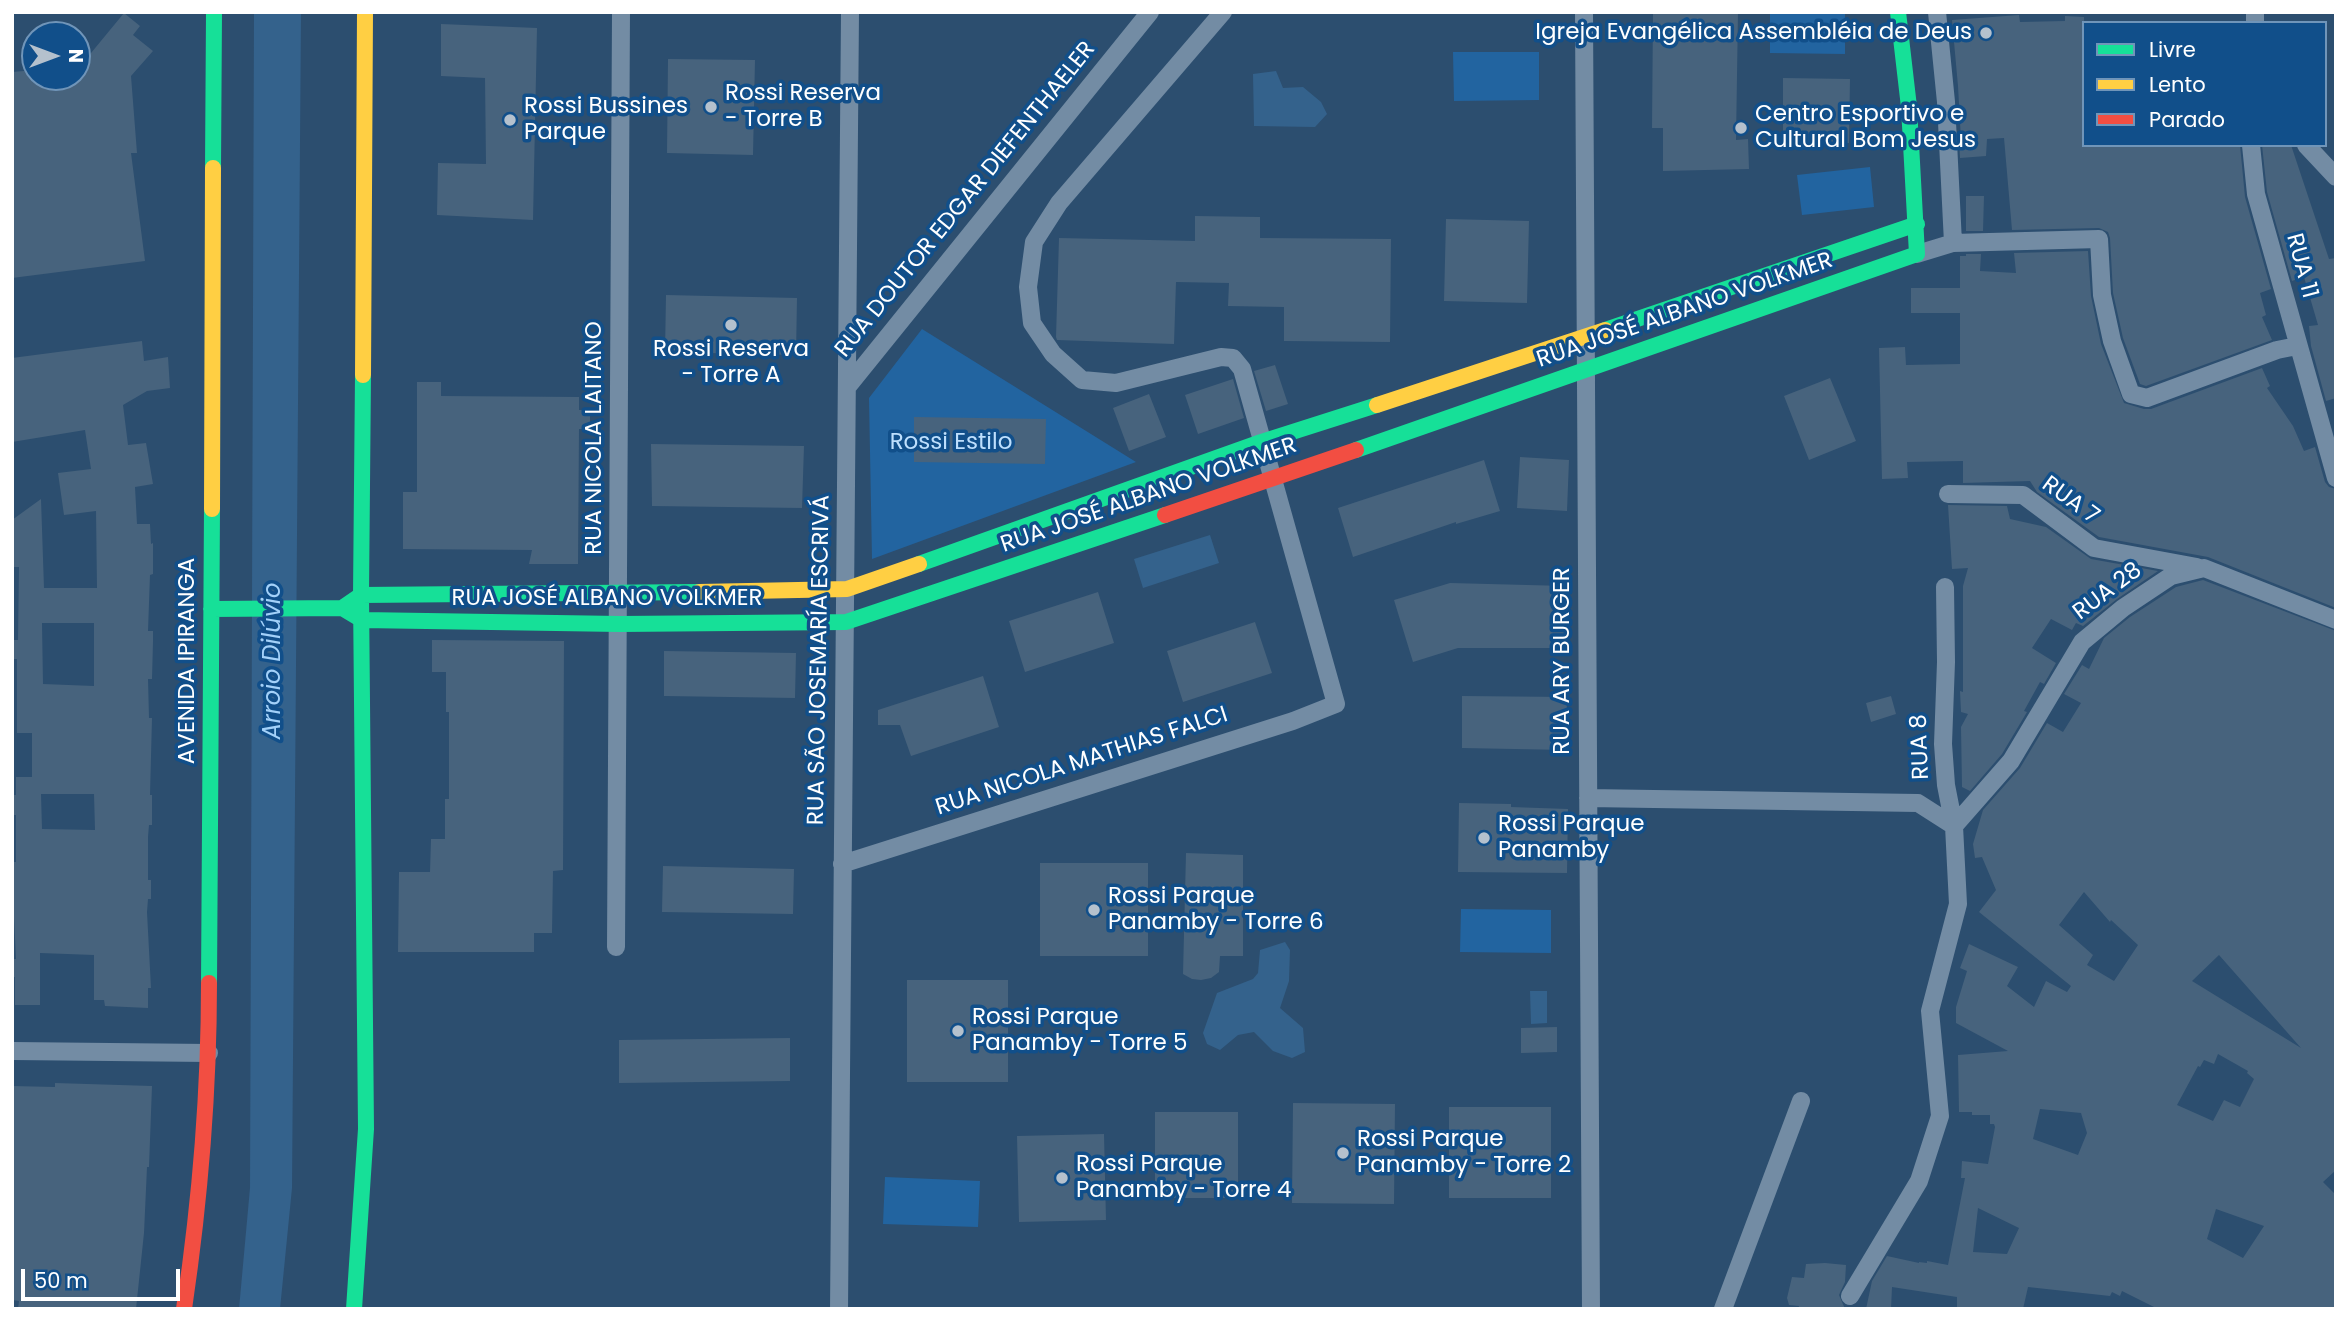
<!DOCTYPE html>
<html>
<head>
<meta charset="utf-8">
<style>
	body { margin:0 }
	#map { position:relative; width:2348px; height:1321px; overflow:hidden; background:#2c4e6f; font-family:Poppins,sans-serif }
	canvas { display:block }
	.frame { position:absolute; inset:0; border:14px solid #fff; pointer-events:none }
	.legend { position:absolute; left:2082px; top:21px; width:245px; height:126px; box-sizing:border-box; background:#114f8a; border:2px solid #7095b9; margin:0; padding:9px 12px; list-style:none; font-size:21px; color:#fff }
	.legend li { display:flex; align-items:center; gap:14px; height:35px }
	.legend b { width:35px; border:2px solid #7095b9 }
	.north { position:absolute; left:21px; top:21px; width:70px; height:70px; box-sizing:border-box; background:#114f8a; border:2px solid #7095b9; border-radius:50%; rotate:90deg; font-size:19px; font-weight:700; line-height:28px; text-align:center; color:#fff }
	.north::after { content:''; display:block; margin:auto; width:24px; height:32px; background:#b5c1cd; clip-path:polygon(50% 0,100% 100%,50% 72%,0 100%) }
	.scale { position:absolute; left:21px; top:1269px; width:159px; height:32px; box-sizing:border-box; border:4px solid #fff; border-top:0; padding-left:9px; font-size:21px; line-height:24px; white-space:nowrap; color:#fff; -webkit-text-stroke:5px #114f8a; paint-order:stroke }
</style>
</head>
<body>
<div id="map">
<canvas width="2348" height="1321"></canvas>
<div class="frame"></div>
<ul class="legend">
<li><b style="height:9px;background:#16e098"></b>Livre</li>
<li><b style="height:9px;background:#ffcf43"></b>Lento</li>
<li><b style="height:9px;background:#f24e42"></b>Parado</li>
</ul>
<div class="north">N</div>
<div class="scale">50 m</div>
</div>
<script>
const c = document.querySelector('canvas').getContext('2d');
c.lineJoin = 'round';
function paint(path, color) { c.fillStyle = color; c.fill(path, 'evenodd'); }
function trace(path, color, width, dash) { c.strokeStyle = color; c.lineWidth = width; c.lineCap = dash ? 'butt' : 'round'; c.setLineDash(dash || []); c.stroke(path); }
function write(font, color, halo, rows, align = 'center') {
  c.font = font + ' Poppins,sans-serif'; c.lineWidth = 7; c.setLineDash([]); c.textBaseline = 'middle'; c.strokeStyle = halo; c.fillStyle = color; for (const [text, x, y, turn = 0] of rows) {
    c.save(); c.translate(x, y); c.rotate((+turn || 0) * Math.PI / 180); c.textAlign = isNaN(turn) ? turn : align; if (halo) c.strokeText(text, 0, 0); c.fillText(text, 0, 0); c.restore();
  }
}
const green = new Path2D(`
	M1770,12H1845V54L1770,53Z
	M1453,52H1539V100L1454,101Z
	M1870,167L1874,207L1802,215L1797,175Z
	M922,329L1136,462L872,559L869,398Z
	M1461,909L1551,910V953L1460,952Z
	M885,1177L980,1181L978,1227L883,1224Z`);
const water = new Path2D(`
	M254,12H301L292,1188L280,1309H239L250,1188Z
	M1276,71L1283,88L1303,87L1321,102L1327,114L1315,127L1254,126L1253,74Z
	M1210,535L1219,563L1143,588L1134,559Z
	M1285,942L1290,950L1289,981L1280,1008L1303,1028L1305,1052L1292,1058L1273,1051L1254,1032L1238,1035L1220,1050L1207,1044L1203,1033L1217,993L1253,979L1258,973L1260,950Z
	M1530,991H1547V1023L1531,1024Z`);
const building = new Path2D(`
	M1653,12H1738L1736,140L1748,139L1749,169L1663,171V128H1652Z
	M124,13L140,26L133,35L153,51L131,76L137,153H131L145,261L12,278V72L35,70V77H77V70Z
	M2019,15L2020,22L2065,21V16L2084,17V145H2240L2245,197L2271,289L2260,293L2266,315L2262,317L2272,340L2146,386L2140,384L2123,338L2113,293L2110,238L2108,232L2099,228L2012,230L2004,138L1987,139L1986,156L1960,158L1959,140H1961L1958,86L1952,20Z
	M441,24L537,28L533,220L437,215L438,163L486,164L485,78L441,76Z
	M668,59L755,60L753,155L667,153Z
	M1783,78L1850,79L1849,143L1783,142Z
	M2262,145H2291L2329,259L2336,258V398L2326,401L2311,346L2309,326L2318,325L2304,277L2292,281L2267,192Z
	M1966,196H1984L1983,231H1966Z
	M1195,216L1260,217V238L1391,239L1390,342L1284,341V307L1228,306L1229,283L1176,282L1174,344L1057,340L1056,337L1059,238L1195,241Z
	M1446,219L1529,221L1527,303L1444,301Z
	M2088,251L2091,296L2101,344L2124,403L2144,409H2151L2262,368L2270,386L2267,388L2293,426L2304,451L2315,447L2325,482L2329,487L2336,489V608L2208,557L2099,537L2037,492L2030,481L1963,483V461L1907,462L1908,478L1882,479L1879,348L1905,347L1906,365L1960,364V313H1911V288H1960V256H1966V254H1981L1980,271L2016,273L2014,253Z
	M666,295L797,298L796,355L665,352Z
	M142,341L144,361L168,357L170,388L147,391L123,405L128,445L146,443L153,484L135,487L137,524H150L151,544L153,543V574L150,575L148,631H153V642L152,679H148L149,718H152L150,795H152V825H149L148,837V880H151V899H148L147,912L151,988H148V1008L105,1006L104,1000H94V955L40,953V1005H15V977H12V959H16L12,877L13,862H16V815H12V795H16V777H32V733H17V659H12V640H18L19,567H12V520L41,499L44,588H97L96,511L64,515L58,473L91,469L85,430L12,442V358ZM42,623H94V686L43,684ZM41,794H94L95,830L42,829Z
	M1275,365L1288,404L1266,411L1254,371Z
	M1830,378L1856,441L1809,460L1784,396Z
	M1233,379L1244,418L1198,434L1185,395Z
	M417,382H441V396L579,397V410H590V429H579L578,564H529L532,550L403,549V492H417Z
	M1149,394L1166,437L1129,451L1113,408Z
	M914,417L1046,419L1045,464L914,462Z
	M651,444L804,446L802,508L652,506Z
	M1520,457L1569,460L1567,511L1517,508Z
	M1484,460L1500,511L1456,524V522L1353,557L1338,508Z
	M1948,505L2007,506L2010,519L2046,527L2091,559L2158,571L2117,599L2083,626L2076,623L2072,630L2051,619L2032,648L2056,663L2044,684L2040,682L2024,711L2027,712L2002,754L1970,791L1962,787L1961,727L1968,714L1961,712L1960,691L1963,692V586L1968,568L1952,569Z
	M2203,580L2336,631V1170L2323,1182L2336,1195V1309H2158L2122,1291L2120,1296L2112,1292L2110,1296L2028,1287L2023,1309H1957V1297L1892,1287L1891,1309H1866L1872,1281L1887,1256L1919,1263V1262L1927,1263V1261L1948,1265L1965,1178H1961L1962,1161L1988,1164L1995,1127L1994,1124H1990V1115H1972V1112H1959L1958,1055L2008,1051L1956,1023V1007L1967,971L1960,968L1969,944L2018,967L2007,986L2034,1007L2046,981L2067,992L2071,986L1979,912L1996,890L1982,857L1975,858L1973,844L1983,810L2020,768L2047,723L2063,732L2081,703L2064,694L2082,665L2089,669L2104,638L2130,617L2176,587ZM2084,892L2110,922L2111,920L2138,945L2114,981L2087,965L2093,955L2059,925ZM2219,955L2301,1048L2192,981ZM2218,1054L2248,1071L2247,1073L2254,1079L2240,1107L2224,1100L2213,1121L2177,1105L2198,1066L2200,1067L2204,1060L2214,1064ZM2040,1109L2081,1113L2087,1133L2078,1155L2033,1139ZM1978,1208L2019,1228L2007,1254L1973,1252ZM2216,1209L2264,1226L2243,1258L2207,1239Z
	M1450,583L1566,586L1564,648H1458L1413,662L1394,600Z
	M1098,592L1114,643L1025,672L1009,621Z
	M1255,622L1272,673L1183,702L1167,651Z
	M432,640L564,641L563,870L553,871L552,933H534V952H398L399,872H430L431,839H445V799H449V712H446V672H432Z
	M664,651L796,653L795,698L664,696Z
	M983,676L999,727L911,756L900,725H878V710Z
	M1462,696L1567,697L1566,750L1462,748Z
	M1891,696L1896,714L1871,722L1866,703Z
	M1459,803L1511,804V807L1568,809L1567,873L1458,872Z
	M1186,853L1243,855V956H1220L1219,972L1211,978L1201,980L1192,979L1183,974Z
	M1040,863H1148V956H1040Z
	M663,866L794,869L793,914L662,912Z
	M907,980H1008V1082H907Z
	M1557,1027V1052L1521,1053V1028Z
	M790,1038V1081L619,1083V1040Z
	M55,1083L152,1086L149,1167H147L144,1233L136,1309H18L19,1301L12,1300V1086L55,1087Z
	M1293,1103L1395,1104L1394,1204L1292,1203Z
	M1449,1107H1551V1198H1449Z
	M1155,1112H1238V1198H1155Z
	M1104,1134L1106,1220L1019,1222L1017,1136Z
	M1825,1263L1846,1265L1845,1282L1839,1295L1845,1309H1798L1799,1306L1789,1305L1787,1298L1792,1277L1804,1278L1806,1264Z`);
const street = new Path2D(`
	M1584,12L1591,1309
	M2255,12V23
	M2251,145L2256,194L2336,478
	M2306,145L2336,177
	M1953,243L2099,239L2102,295L2112,341L2131,394L2147,398L2277,350L2297,346
	M1917,254L1953,243L1946,102L1937,12
	M848,386L1150,12
	M1948,494L2023,495L2094,548L2197,567
	M1588,798L1918,803L1954,826L2011,761L2082,642L2123,608L2171,576L2204,568L2336,620
	M842,864L1293,721L1336,704L1242,369L1233,358L1221,357L1116,383L1082,380L1053,354L1032,323L1028,287L1034,242L1059,203L1223,12
	M616,947L621,12
	M12,1051L209,1053
	M1850,1296L1919,1181L1940,1116L1930,1011L1958,904L1954,826L1946,785L1943,744L1946,662L1945,587
	M839,1309L850,12
	M1723,1309L1801,1101`);
const fast = new Path2D(`
	M213,168L214,12
	M1605,330L1917,224
	M1356,450L1917,254L1909,107L1898,12
	M919,564L1261,442L1377,405
	M342,608L362,620L620,624L846,622L1165,515
	M211,609L342,608L361,595L699,592
	M209,983L212,509
	M354,1309L366,1129L361,595L363,375`);
const slow = new Path2D(`
	M363,375L365,12
	M1377,405L1605,330
	M212,509L213,168
	M699,592L847,589L919,564`);
const jam = new Path2D(`
	M1165,515L1356,450
	M184,1309C200,1201 209,1092 209,983`);
const markers = [
	[1986,33,7,"#b5c1cd"],
	[711,107,7,"#b5c1cd"],
	[510,120,7,"#b5c1cd"],
	[1741,128,7,"#b5c1cd"],
	[731,325,7,"#b5c1cd"],
	[1484,838,7,"#b5c1cd"],
	[1094,910,7,"#b5c1cd"],
	[958,1031,7,"#b5c1cd"],
	[1343,1153,7,"#b5c1cd"],
	[1062,1178,7,"#b5c1cd"]
];
const poiNames = [
	["Igreja Evangélica Assembléia de Deus",1972,33,"right"],
	["Rossi Reserva",725,94],
	["- Torre B",725,120],
	["Rossi Bussines",524,107],
	["Parque",524,133],
	["Centro Esportivo e",1755,115],
	["Cultural Bom Jesus",1755,141],
	["Rossi Reserva",731,350,"center"],
	["- Torre A",731,376,"center"],
	["Rossi Parque",1498,825],
	["Panamby",1498,851],
	["Rossi Parque",1108,897],
	["Panamby - Torre 6",1108,923],
	["Rossi Parque",972,1018],
	["Panamby - Torre 5",972,1044],
	["Rossi Parque",1357,1140],
	["Panamby - Torre 2",1357,1166],
	["Rossi Parque",1076,1165],
	["Panamby - Torre 4",1076,1191]
];
const streetNames = [
	["RUA DOUTOR EDGAR DIEFENTHAELER",966,200,-51],
	["RUA 11",2301,266,75],
	["RUA JOSÉ ALBANO VOLKMER",1685,311,-19],
	["RUA NICOLA LAITANO",595,438,-90],
	["RUA JOSÉ ALBANO VOLKMER",1149,496,-19],
	["RUA 7",2070,501,36],
	["RUA 28",2108,592,-37],
	["RUA JOSÉ ALBANO VOLKMER",607,599],
	["RUA SÃO JOSEMARÍA ESCRIVÁ",820,660,-89],
	["AVENIDA IPIRANGA",188,661,-90],
	["RUA ARY BURGER",1563,661,-90],
	["RUA 8",1921,747,-92],
	["RUA NICOLA MATHIAS FALCI",1082,762,-18]
];
const parkNames = [
	["Rossi Estilo",951,443]
];
const waterNames = [
	["Arroio Dilúvio",274,661,-90]
];
paint(green, '#2264a0');
paint(water, '#34628c');
paint(building, '#47637d');
trace(street, '#738ca4', 18);
trace(fast, '#16e098', 16);
trace(slow, '#ffcf43', 16);
trace(jam, '#f24e42', 16);
for (const [x, y, r, color] of markers) { const dot = new Path2D(); dot.arc(x, y, r, 0, 2 * Math.PI); c.fillStyle = color; c.fill(dot); trace(dot, '#114f8a', 2.5); }
write('23px', '#fff', '#114f8a', poiNames, 'left');
write('23px', '#fff', '#114f8a', streetNames);
write('23px', '#bedffd', '#114f8a', parkNames);
write('italic 24px', '#a3d1f9', '#114f8a', waterNames);
</script>
</body>
</html>
